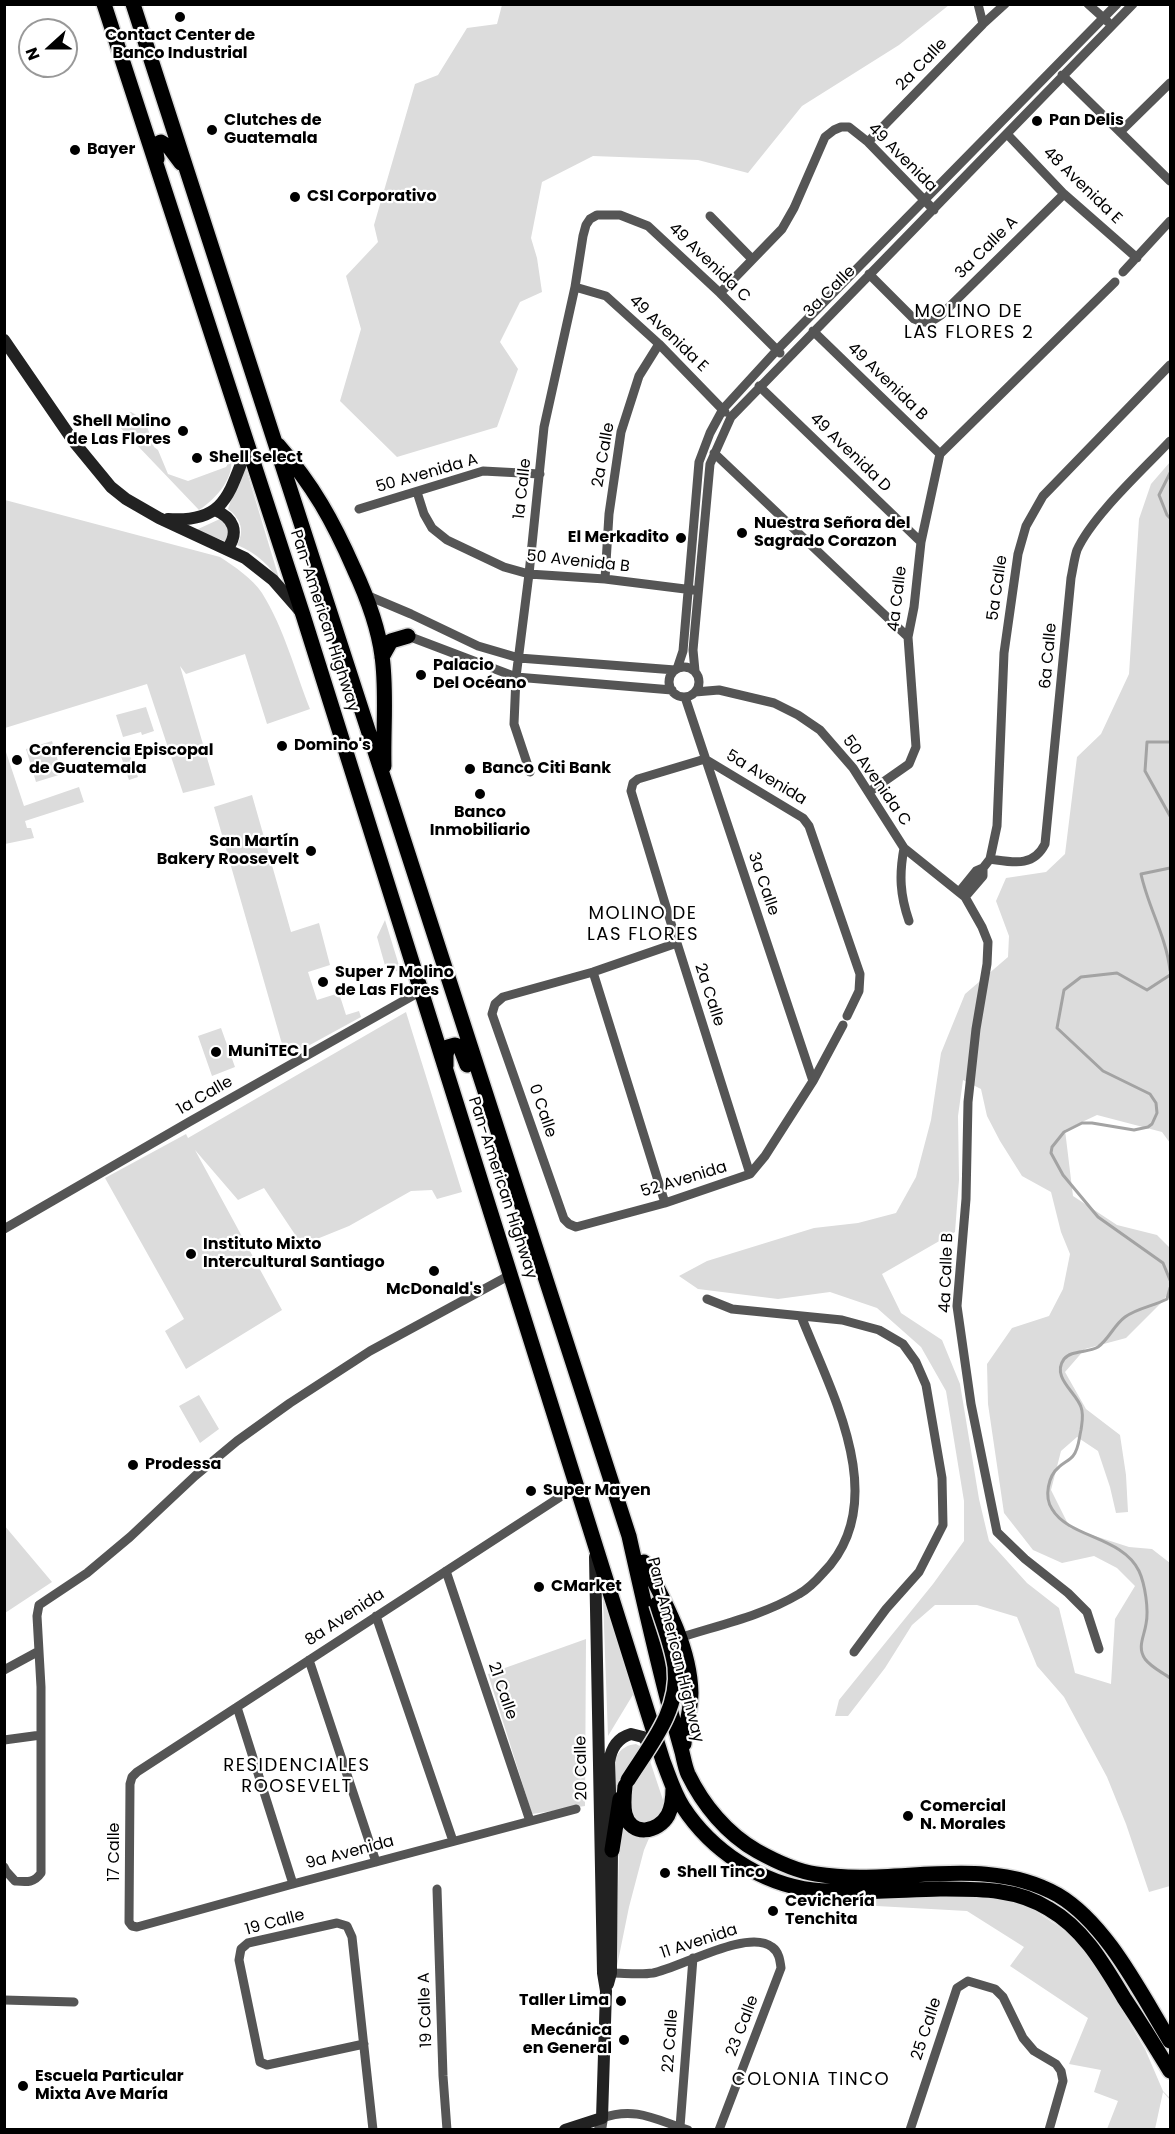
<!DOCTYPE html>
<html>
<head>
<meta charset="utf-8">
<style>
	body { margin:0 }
	#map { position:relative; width:1175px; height:2134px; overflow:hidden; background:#fff; font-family:Poppins,sans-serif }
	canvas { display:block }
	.frame { position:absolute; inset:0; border:6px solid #000; pointer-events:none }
	.north { position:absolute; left:18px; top:18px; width:60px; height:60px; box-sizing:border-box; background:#fff; border:2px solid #999; border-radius:50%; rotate:249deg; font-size:16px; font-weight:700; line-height:24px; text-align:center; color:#000 }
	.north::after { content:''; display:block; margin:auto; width:21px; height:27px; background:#000; clip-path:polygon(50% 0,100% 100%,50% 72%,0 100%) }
</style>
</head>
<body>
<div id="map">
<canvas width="1175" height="2134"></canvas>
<div class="frame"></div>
<div class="north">N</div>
</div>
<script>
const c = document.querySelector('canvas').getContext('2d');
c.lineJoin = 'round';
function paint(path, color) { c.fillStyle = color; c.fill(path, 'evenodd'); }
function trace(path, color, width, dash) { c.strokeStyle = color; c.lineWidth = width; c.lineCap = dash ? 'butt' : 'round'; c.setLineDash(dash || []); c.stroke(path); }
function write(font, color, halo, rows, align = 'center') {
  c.font = font + ' Poppins,sans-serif'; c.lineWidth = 4.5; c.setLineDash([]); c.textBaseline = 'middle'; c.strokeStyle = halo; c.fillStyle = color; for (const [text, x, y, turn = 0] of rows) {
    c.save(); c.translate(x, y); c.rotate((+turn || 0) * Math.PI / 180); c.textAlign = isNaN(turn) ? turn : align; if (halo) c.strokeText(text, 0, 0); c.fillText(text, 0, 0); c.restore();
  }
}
const green = new Path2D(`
	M502,5H949L899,45L802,106L748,173L698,160L593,156L542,182L531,238L537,258L542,292L520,302L500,342L518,369L497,427L397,457L340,401L361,329L346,276L378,242L374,225L415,84L438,75L467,28L497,24Z
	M131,412L145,420L154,447L158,450L168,474L188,481L226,467L229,462L230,453C237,476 217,498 199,510L115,422Z
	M244,462L281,585C271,566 257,553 237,545C245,531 241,519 228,509Z
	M1170,462V1143L1162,1132L1097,1115L1065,1130L1073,1196L1117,1225L1157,1235L1170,1248V1291L1161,1303L1126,1338L1085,1349L1065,1372L1086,1409L1120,1435L1126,1475L1128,1512L1116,1513L1110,1487L1098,1451L1077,1437L1061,1451L1051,1490L1070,1528L1129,1547L1152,1549L1170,1563V1886L1149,1892L1126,1824L1107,1777L1064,1697L1037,1666L1017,1617L977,1605H935L912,1625L885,1668L848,1716H835L839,1700L933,1584L964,1541V1501L946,1391L921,1347L877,1308L830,1292L778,1299L698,1289L679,1276L707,1261L814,1228L858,1223L896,1213L916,1177L931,1120L941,1053L965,994L1008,957L1009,936L996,901L1006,878L1046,872L1065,854L1077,757L1101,734L1129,674L1139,519L1151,484ZM963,1080L981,1089L987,1116L1000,1141L1022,1176L1051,1192L1061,1232L1070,1254L1063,1289L1049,1316L1012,1328L987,1364L988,1404L1004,1513L1033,1550L1062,1563L1094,1556L1117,1568L1135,1586L1115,1619L1111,1684L1075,1673L1059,1608L1027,1583L989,1541L979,1499L960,1384L942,1340L901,1313L882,1274L955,1232L959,1180L958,1116Z
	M5,500L220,557C235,567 252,578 262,593C284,628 295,671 310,709L267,724L245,654L186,674L180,666L215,785L183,793L147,684L5,728Z
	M222,518L230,524L227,542L196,530Z
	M146,707L154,731L142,735L141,732L123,737L116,715Z
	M52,741L62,774L36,782L26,749Z
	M4,746L24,806L79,787L84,802L25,821L27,828H31L34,838L5,844Z
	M129,753L138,777L129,780L121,756Z
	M252,795L291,932L319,923L330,965L308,972L317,1000L339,993L346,1015L359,1011L361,1017L286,1058L214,807Z
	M385,920L401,972L386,969L377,937Z
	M406,1012L462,1192L437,1199L432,1190L411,1191L349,1226L302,1245L264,1188L238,1200L195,1150L282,1310L186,1369L165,1331L184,1319L105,1178L186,1134L188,1138Z
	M221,1028L235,1067L212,1076L198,1036Z
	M199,1395L219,1429L200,1443L179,1406Z
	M4,1525L52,1582L5,1613H4Z
	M603,1599L634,1693L608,1736Z
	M586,1639L585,1806L532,1814L488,1674Z
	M636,1744L643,1748L612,1814C612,1791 604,1747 636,1744Z
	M650,1761L664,1803L644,1850L629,1907L616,1971L619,1849L622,1811L633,1786Z
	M988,1896L1023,1903L1058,1926L1075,1939L1095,1965L1145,2049L1163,2091L1170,2098V2100L1163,2092L1155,2129H1107L1118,2101L1094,2092L1101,2070L1069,2064L1088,2018L1010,1966L1024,1947L967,1911L841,1904L840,1898H955Z`);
const stream = new Path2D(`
	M1170,473L1159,495L1167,515L1170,518
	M1170,742H1147L1145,771L1170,816
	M1170,868L1141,874C1148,907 1166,936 1170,970
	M1170,975L1147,990L1117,973L1081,977L1064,990L1057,1028L1103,1071L1150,1094L1156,1103L1157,1113L1152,1124L1148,1127L1134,1130L1092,1123H1082L1064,1132L1052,1147L1051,1153L1063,1175L1098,1217L1163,1263L1170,1280
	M1170,1288L1167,1299C1154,1306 1137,1308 1125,1317C1114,1325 1109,1339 1098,1347C1088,1353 1071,1350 1064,1359C1051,1377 1076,1392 1081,1407C1084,1415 1082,1422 1081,1430C1079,1438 1079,1449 1073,1456C1070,1460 1063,1463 1059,1467C1048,1476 1044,1497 1052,1509C1069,1538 1122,1536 1139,1571C1145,1584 1149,1610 1146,1624C1144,1637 1137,1647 1145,1659C1152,1668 1162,1672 1170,1678`);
const minor = new Path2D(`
	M978,4L983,24
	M1088,4L1108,22
	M1062,75L1170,181
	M1120,132L1170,83
	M1007,134L1064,194L1137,258
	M868,142L983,24L1005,4
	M710,216L752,259
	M1123,272L1170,221
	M869,274L914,319C927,325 931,322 941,315L1064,194
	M575,287L606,296L659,344L725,412
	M720,293L782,229L794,208L825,137L834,130L841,127H849L868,142L934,210
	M813,331L940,454
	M759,386L921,542
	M714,453L908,637
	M417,492L424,514L432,528L447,540L504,567L529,574L605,579L693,590
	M359,509L483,471L540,474
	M605,579L609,514L621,432L639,376L659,344
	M366,595L411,614L478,646L519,658L675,670
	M408,636L516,677L672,690
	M669 682a15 15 0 1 1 30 0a15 15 0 1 1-30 0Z
	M677,669L683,651L699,462L710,433L723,409L777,350L1117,4
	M695,671L693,650L710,464L731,417L1133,4
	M695,692L719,690L774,703L798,715L820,730L853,768L904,848L965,897L982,927L988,942L987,964L976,1029L968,1102L966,1199L957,1306L971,1404L997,1532L1025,1559L1068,1593L1087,1612L1099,1649
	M685,697L813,1081
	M530,772L514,724L516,677L529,574L544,427L575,287L583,236L586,225L590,219L597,215H620L648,226L720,293L780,353
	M869,792L909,764L916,747L908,637L914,607L921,542L940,454L1115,282
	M904,848C899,875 900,895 909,921
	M990,859C1012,862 1033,868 1045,844L1071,578C1073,569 1074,559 1077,550C1093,515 1143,470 1170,441
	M959,892L976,871L983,868L990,859L997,826L1004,653L1018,554L1026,526L1043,496L1170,365
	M965,897L983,876V868
	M677,943L593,972L503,997L495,1004L492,1014L564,1219L569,1224L576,1227L665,1203L750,1174L765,1156L813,1081L843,1025
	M593,972L665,1203
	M750,1174L677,943L631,791L633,783L638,779L705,759L803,818L809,826L860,974L859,991L847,1016
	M4,1229L189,1122L421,991
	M707,1299L732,1309L842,1320L879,1330L903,1344L916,1362L926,1385L942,1478L943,1525L919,1572L886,1609L854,1652
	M446,1571L530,1821
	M376,1616L453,1841
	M679,1638C719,1625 762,1616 799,1594C808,1589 816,1581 823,1573C893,1502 831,1392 801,1316
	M309,1660L376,1862
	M4,1670L39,1651
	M237,1707L293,1884
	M4,1740L41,1735
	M576,1809L293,1884L137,1927L132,1926L129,1922L130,1784L132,1777L137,1772L577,1486
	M4,1867L6,1871L15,1881C27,1882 34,1883 41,1873V1687L37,1616L39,1605L87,1573L130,1537L195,1476L237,1441L290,1403L370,1351L510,1275
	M437,1889L443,2076L447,2130
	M611,1973C624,1973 640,1975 653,1973C680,1968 748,1928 772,1947C779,1952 780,1960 781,1968L719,2130
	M4,2000L74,2002
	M364,2044L267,2065L260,2062L239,1960L241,1949L248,1943L337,1923L347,1926L352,1937L373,2130
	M602,2118C636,2106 656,2120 688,2130
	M680,2127L693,1958
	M910,2130L957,1988L968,1981L995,1989L1003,1997L1023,2038L1034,2051L1056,2064L1061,2071L1063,2081L1049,2130`);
const tertiary = new Path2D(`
	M600,2130L602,2118`);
const secondary = new Path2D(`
	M4,340L74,442L111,487L126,499L159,518L245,558L273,580L301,612
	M215,510C234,518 239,532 228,548
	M168,519C227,523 229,492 248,446
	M608,1984L611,1973V1957L612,1850L609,1762C611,1749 617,1738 631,1734L643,1737L655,1751
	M565,2130L602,2118L606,1991L603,1973L595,1557`);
const trunk = new Path2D(`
	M104,4L303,615L663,1761C669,1776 674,1793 683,1807C711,1850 761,1884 813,1890C854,1894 898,1890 940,1889C978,1889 1016,1888 1049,1909C1084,1929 1104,1965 1124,1998C1140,2022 1155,2046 1170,2071
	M133,4L629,1536C642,1594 655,1652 670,1709C674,1723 678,1738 682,1752C684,1760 685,1767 688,1774C703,1805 727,1834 757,1851C775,1861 795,1871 816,1874C895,1887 984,1853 1058,1895C1107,1924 1141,1994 1170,2041
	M157,159L155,145L161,142L169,147L181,163
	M278,445C313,485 333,521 354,569C367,597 378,625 382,656C387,691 383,730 384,766
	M382,657L391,641L408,636
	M446,1066V1055L448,1047L455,1045L460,1047L467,1065
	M644,1562C665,1602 690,1647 691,1693C691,1710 685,1727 684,1744
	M625,1786C624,1795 623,1805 625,1814C631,1837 658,1833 668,1815C672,1807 673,1797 673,1788
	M612,1850L620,1799`);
const trunkBridge = new Path2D(`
	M628,1780C650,1745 680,1710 675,1667C672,1645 663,1624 657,1604`);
const markers = [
	[180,17,6,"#000"],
	[1037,121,6,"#000"],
	[212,130,6,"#000"],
	[75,150,6,"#000"],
	[295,197,6,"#000"],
	[183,431,6,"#000"],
	[197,458,6,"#000"],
	[742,533,6,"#000"],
	[681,538,6,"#000"],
	[421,675,6,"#000"],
	[282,746,6,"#000"],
	[17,760,6,"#000"],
	[470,769,6,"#000"],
	[480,794,6,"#000"],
	[311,851,6,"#000"],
	[323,982,6,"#000"],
	[216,1052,6,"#000"],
	[191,1254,6,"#000"],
	[434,1271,6,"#000"],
	[133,1465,6,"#000"],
	[531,1491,6,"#000"],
	[539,1587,6,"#000"],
	[908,1816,6,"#000"],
	[665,1873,6,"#000"],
	[773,1911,6,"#000"],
	[621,2001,6,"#000"],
	[624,2040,6,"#000"],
	[23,2086,6,"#000"]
];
const poiNames = [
	["Contact Center de",180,36,"center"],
	["Banco Industrial",180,54,"center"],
	["Clutches de",224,121],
	["Guatemala",224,139],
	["Pan Delis",1049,121],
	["Bayer",87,150],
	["CSI Corporativo",307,197],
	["Shell Molino",171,422,"right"],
	["de Las Flores",171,440,"right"],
	["Shell Select",209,458],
	["Nuestra Señora del",754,524],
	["Sagrado Corazon",754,542],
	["El Merkadito",669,538,"right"],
	["Palacio",433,666],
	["Del Océano",433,684],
	["Domino's",294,746],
	["Conferencia Episcopal",29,751],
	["de Guatemala",29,769],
	["Banco Citi Bank",482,769],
	["Banco",480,813,"center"],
	["Inmobiliario",480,831,"center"],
	["San Martín",299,842,"right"],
	["Bakery Roosevelt",299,860,"right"],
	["Super 7 Molino",335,973],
	["de Las Flores",335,991],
	["MuniTEC I",228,1052],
	["Instituto Mixto",203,1245],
	["Intercultural Santiago",203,1263],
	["McDonald's",434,1290,"center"],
	["Prodessa",145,1465],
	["Super Mayen",543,1491],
	["CMarket",551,1587],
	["Comercial",920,1807],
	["N. Morales",920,1825],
	["Shell Tinco",677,1873],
	["Cevichería",785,1902],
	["Tenchita",785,1920],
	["Taller Lima",609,2001,"right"],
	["Mecánica",612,2031,"right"],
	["en General",612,2049,"right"],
	["Escuela Particular",35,2077],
	["Mixta Ave María",35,2095]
];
const streetNames = [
	["2a Calle",922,65,-46],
	["49 Avenida",902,158,45],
	["48 Avenida E",1082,186,44],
	["3a Calle A",987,248,-45],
	["49 Avenida C",709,263,44],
	["3a Calle",830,292,-45],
	["49 Avenida E",668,334,44],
	["49 Avenida B",887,382,44],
	["49 Avenida D",850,453,44],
	["2a Calle",604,455,-80],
	["50 Avenida A",427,474,-16],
	["1a Calle",523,489,-84],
	["50 Avenida B",578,562,6],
	["5a Calle",998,588,-82],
	["4a Calle",898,599,-83],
	["Pan-American Highway",324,621,72],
	["6a Calle",1049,656,-85],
	["5a Avenida",766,778,31],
	["50 Avenida C",876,781,55],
	["3a Calle",763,884,71],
	["2a Calle",709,995,72],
	["1a Calle",205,1096,-30],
	["0 Calle",542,1111,71],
	["52 Avenida",684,1180,-17],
	["Pan-American Highway",502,1188,72],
	["4a Calle B",947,1273,-88],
	["8a Avenida",345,1618,-33],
	["Pan-American Highway",675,1650,76],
	["21 Calle",502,1691,71],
	["20 Calle",582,1768,-91],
	["17 Calle",115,1852,-90],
	["9a Avenida",350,1853,-15],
	["19 Calle",275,1923,-15],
	["11 Avenida",699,1942,-18],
	["19 Calle A",426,2010,-92],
	["23 Calle",743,2026,-69],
	["25 Calle",927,2029,-72],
	["22 Calle",671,2041,-86]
];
const neighbourhoodNames = [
	["MOLINO DE",969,312],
	["LAS FLORES 2",969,333],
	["MOLINO DE",643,914],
	["LAS FLORES",643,935],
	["RESIDENCIALES",297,1766],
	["ROOSEVELT",297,1787],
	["COLONIA TINCO",811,2080]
];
paint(green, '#dcdcdc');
trace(stream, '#a3a3a3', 3);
trace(trunk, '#dbdbdb', 18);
trace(minor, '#555', 9);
trace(tertiary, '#555', 12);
trace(secondary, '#222', 12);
trace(trunk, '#000', 15);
trace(trunkBridge, '#dbdbdb', 18, []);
trace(trunkBridge, '#000', 15);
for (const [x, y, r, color] of markers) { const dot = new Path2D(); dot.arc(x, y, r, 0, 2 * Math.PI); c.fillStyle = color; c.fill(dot); trace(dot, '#fff', 2); }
write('bold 16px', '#000', '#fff', poiNames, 'left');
write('16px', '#000', '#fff', streetNames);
c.letterSpacing = '1.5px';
write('18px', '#000', '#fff', neighbourhoodNames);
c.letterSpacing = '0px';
</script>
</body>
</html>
